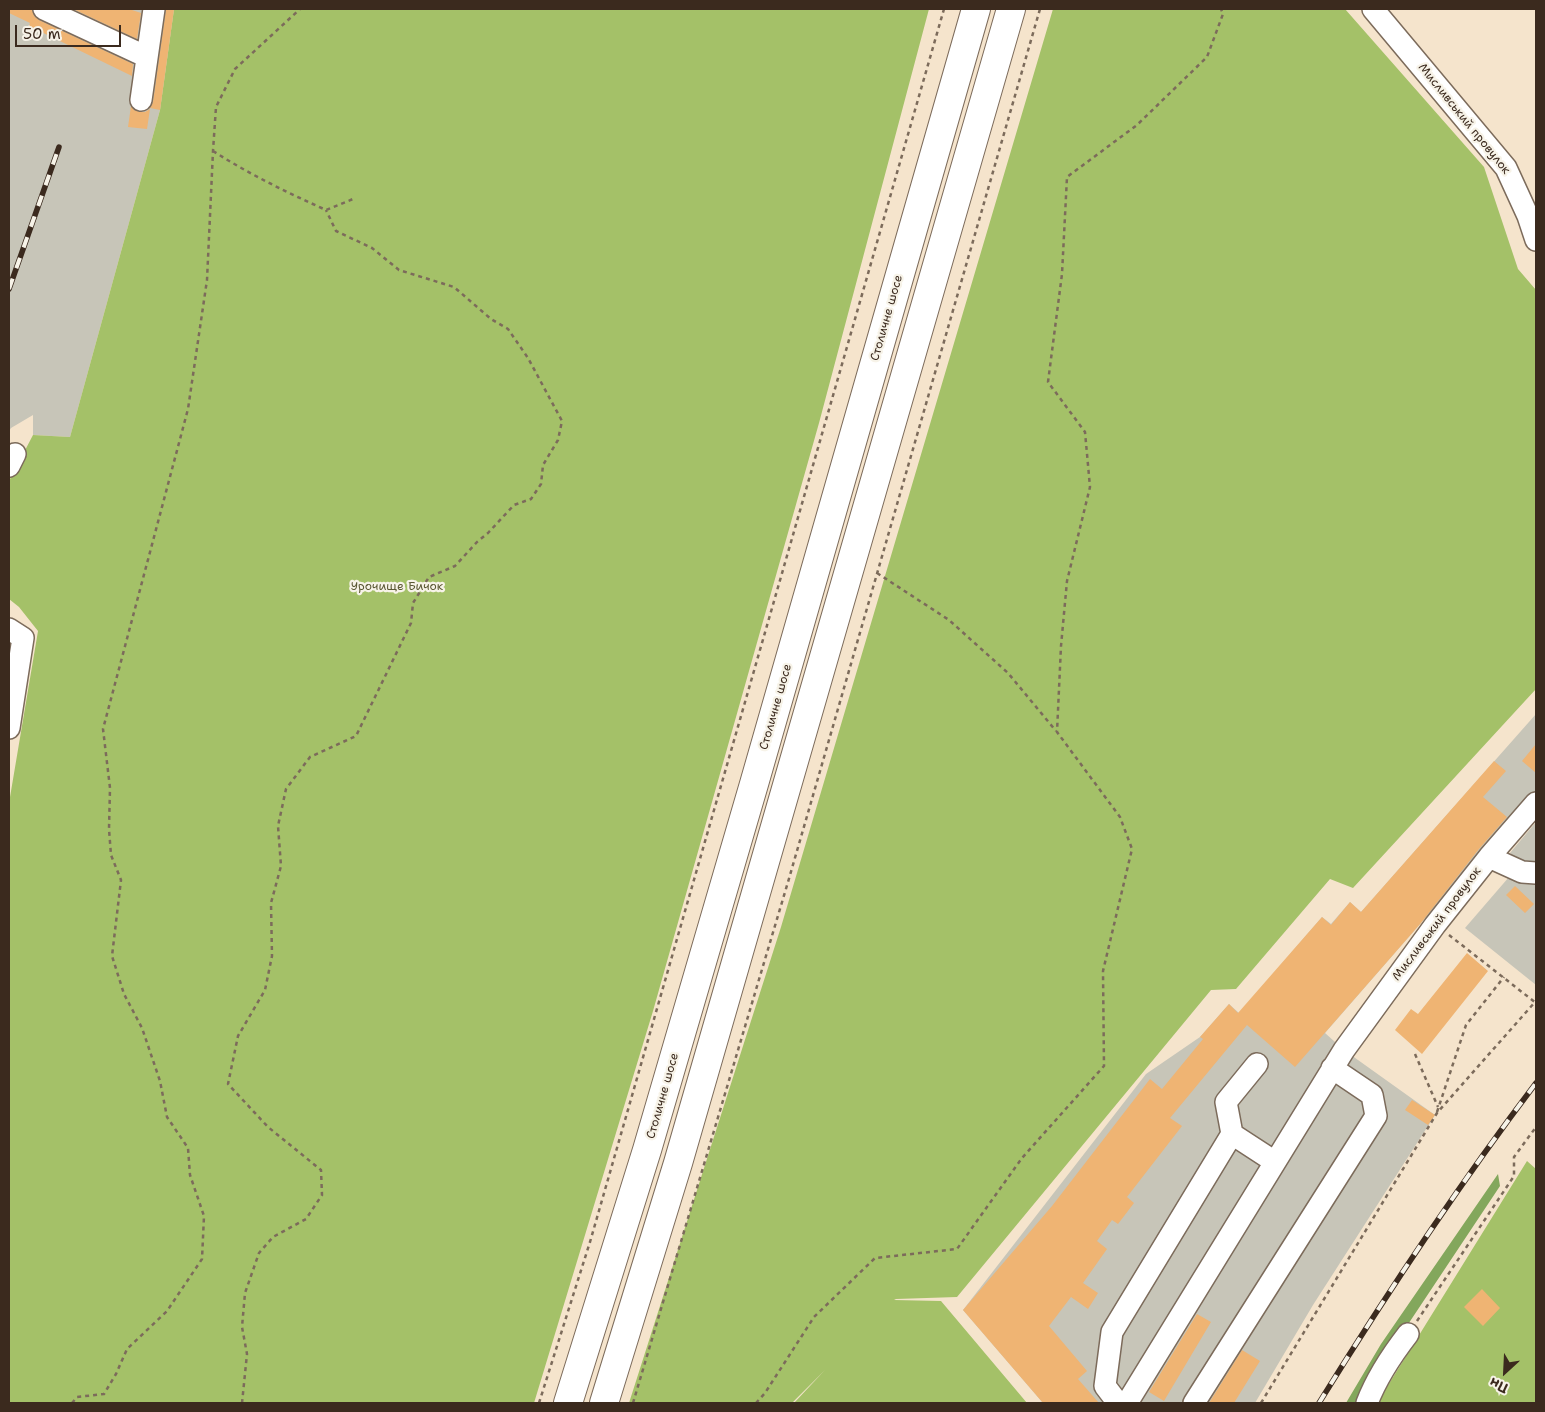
<!DOCTYPE html>
<html>
<head>
<meta charset="utf-8">
<style>
	body { margin:0 }
	#map { position:relative; width:1545px; height:1412px; overflow:hidden; background:#f5e4cc; font-family:"Shantell Sans",sans-serif }
	canvas { display:block }
	.frame { position:absolute; inset:0; border:10px solid #3b2a1e; pointer-events:none }
	.north { position:absolute; left:1480px; top:1347px; width:50px; height:50px; -webkit-text-stroke:4px #f7f3e8; paint-order:stroke; rotate:205deg; font-size:14px; font-weight:700; line-height:20px; text-align:center; color:#3b2a1e }
	.north::after { content:''; display:block; margin:auto; width:18px; height:22px; background:#3b2a1e; clip-path:polygon(50% 0,100% 100%,50% 72%,0 100%) }
	.scale { position:absolute; left:15px; top:25px; width:106px; height:22px; box-sizing:border-box; border:2px solid #3b2a1e; border-top:0; padding-left:6px; font-size:15px; line-height:18px; white-space:nowrap; color:#3b2a1e; -webkit-text-stroke:4px #f7f3e8; paint-order:stroke }
</style>
</head>
<body>
<div id="map">
<canvas width="1545" height="1412"></canvas>
<div class="frame"></div>
<div class="north">Пн</div>
<div class="scale">50 m</div>
</div>
<script>
const c = document.querySelector('canvas').getContext('2d');
c.lineJoin = 'round';
function paint(path, color) { c.fillStyle = color; c.fill(path, 'evenodd'); }
function trace(path, color, width, dash) { c.strokeStyle = color; c.lineWidth = width; c.lineCap = dash ? 'butt' : 'round'; c.setLineDash(dash || []); c.stroke(path); }
function write(font, color, halo, rows, align = 'center') {
  c.font = font + ' "Shantell Sans",sans-serif'; c.lineWidth = 4.5; c.setLineDash([]); c.textBaseline = 'middle'; c.strokeStyle = halo; c.fillStyle = color; for (const [text, x, y, turn = 0] of rows) {
    c.save(); c.translate(x, y); c.rotate((+turn || 0) * Math.PI / 180); c.textAlign = isNaN(turn) ? turn : align; if (halo) c.strokeText(text, 0, 0); c.fillText(text, 0, 0); c.restore();
  }
}
const industrial = new Path2D(`
	M9,9H174L160,110L70,437L33,435V415L11,428L9,431Z
	M1536,714V791L1325,1033L1344,1050L1435,1115L1313,1305L1255,1403H1043L963,1310L1146,1074L1200,1037L1229,1004L1239,1013L1322,917L1331,924L1350,902L1361,912Z
	M1536,822V985L1465,928L1509,877L1526,867L1510,853Z`);
const green = new Path2D(`
	M174,9H929L819,423L653,1011L534,1403H9V803L38,631L19,607L9,599V481L33,435L70,437L160,110Z
	M1053,9H1345L1484,167L1518,269L1536,290V689L1353,888L1330,879L1236,989L1211,990L957,1297L896,1299L894,1300L941,1301L1027,1403H794L825,1370L792,1403H629L781,927Z
	M1527,1161L1536,1169V1403H1377Z`);
const forest = new Path2D(`
	M1498,1174L1500,1186L1367,1386L1361,1403H1346L1381,1344Z`);
const building = new Path2D(`
	M9,9H32L34,16L39,20L133,64L132,76L29,26L30,23L9,13Z
	M73,9H129L141,13L137,39Z
	M166,9H174L160,110L150,108L153,102Z
	M131,106L134,110L140,112H145L150,109L147,129L128,127Z
	M1536,744V773L1522,761Z
	M1494,761L1506,771L1483,797L1507,817L1479,849L1421,923L1295,1067L1247,1025L1170,1118L1182,1126L1127,1197L1134,1203L1118,1224L1112,1220L1097,1241L1107,1249L1083,1283L1098,1293L1088,1309L1071,1297L1049,1326L1087,1371L1078,1379L1099,1403H1043L963,1310L1052,1206L1150,1079L1162,1089L1203,1039L1200,1037L1229,1004L1238,1013L1322,917L1331,925L1350,902L1361,912Z
	M1515,886L1534,904L1525,913L1506,895Z
	M1467,953L1488,971L1422,1054L1395,1030L1411,1009L1418,1014Z
	M1412,1100L1435,1115L1428,1125L1405,1110Z
	M1482,1289L1500,1308L1483,1326L1464,1307Z
	M1197,1314L1211,1322L1164,1401L1149,1392Z
	M1242,1350L1260,1361L1234,1403H1209Z`);
const path = new Path2D(`
	M213,151C249,174 286,192 326,210L353,199
	M877,573L949,620L1008,673L1056,731
	M1449,935L1536,1003
	M1415,1054L1438,1107
	M1437,1112L1466,1025L1504,977
	M1417,1321L1514,1176V1157L1536,1127
	M72,1403L77,1397L104,1394L116,1374L127,1349L167,1311L202,1259L204,1216L190,1175L188,1148L167,1117L160,1081L142,1028L124,994L112,956L121,880L111,855L109,829L110,788L103,729L188,409L207,280L213,151L216,107L235,69L300,9
	M242,1403L247,1354L242,1327L245,1293L259,1253L273,1237L306,1219L322,1195L321,1170L268,1127L228,1084L238,1036L265,990L272,956L271,903L281,866L278,826L286,789L310,757L356,736L411,623L413,603L429,577L455,566L477,542L488,533L514,505L531,499L541,484L543,465L558,440L562,421L528,358L508,329L491,319L454,287L399,270L372,248L336,231L326,210
	M539,1403L590,1242L944,9
	M633,1403L788,882L1040,9
	M756,1403L765,1393L814,1317L875,1258L957,1249L1022,1158L1104,1066L1103,971L1132,849L1120,817L1057,732L1061,646L1067,581L1090,487L1085,432L1048,382L1062,274L1067,177L1137,125L1207,57L1223,14L1221,9
	M1261,1403L1437,1113L1535,1002`);
const minor = new Path2D(`
	M44,9L147,57
	M1373,9L1506,168L1528,216L1536,240
	M141,100L154,9
	M9,466L15,454
	M9,629L23,638L9,728
	M1489,857L1522,872L1536,873
	M1232,1134L1226,1102L1257,1064
	M1118,1403L1105,1386L1112,1332L1232,1134L1275,1162
	M1127,1403L1344,1050L1435,925L1489,857L1536,803
	M1194,1403L1376,1116L1372,1095L1332,1068
	M1367,1403C1377,1377 1391,1356 1408,1334`);
const highway = new Path2D(`
	M568,1403L647,1150L754,784L976,9
	M604,1403L678,1163L1011,9`);
const rail = new Path2D(`
	M9,289L59,147
	M1319,1403C1387,1293 1458,1186 1536,1083`);
const streetNames = [
	["Мисливський провулок",1464,119,51],
	["Столичне шосе",887,318,-74],
	["Столичне шосе",776,707,-74],
	["Мисливський провулок",1437,924,-53],
	["Столичне шосе",663,1096,-74]
];
const parkNames = [
	["Урочище Бичок",397,587]
];
paint(industrial, '#c7c5b8');
paint(green, '#a4c168');
paint(forest, '#83a75c');
paint(building, '#efb473');
trace(minor, '#7c6b5b', 24);
trace(highway, '#7c6b5b', 30);
trace(path, '#7c6b5b', 2.5, [4, 4]);
trace(minor, '#fff', 21);
trace(highway, '#fff', 28);
trace(rail, '#3b2a1e', 5.5);
trace(rail, '#f7f3e8', 4, [11]);
write('12px', '#3b2a1e', '#f7f3e8', streetNames);
write('12px', '#5a5734', '#f7f3e8', parkNames);
</script>
</body>
</html>
